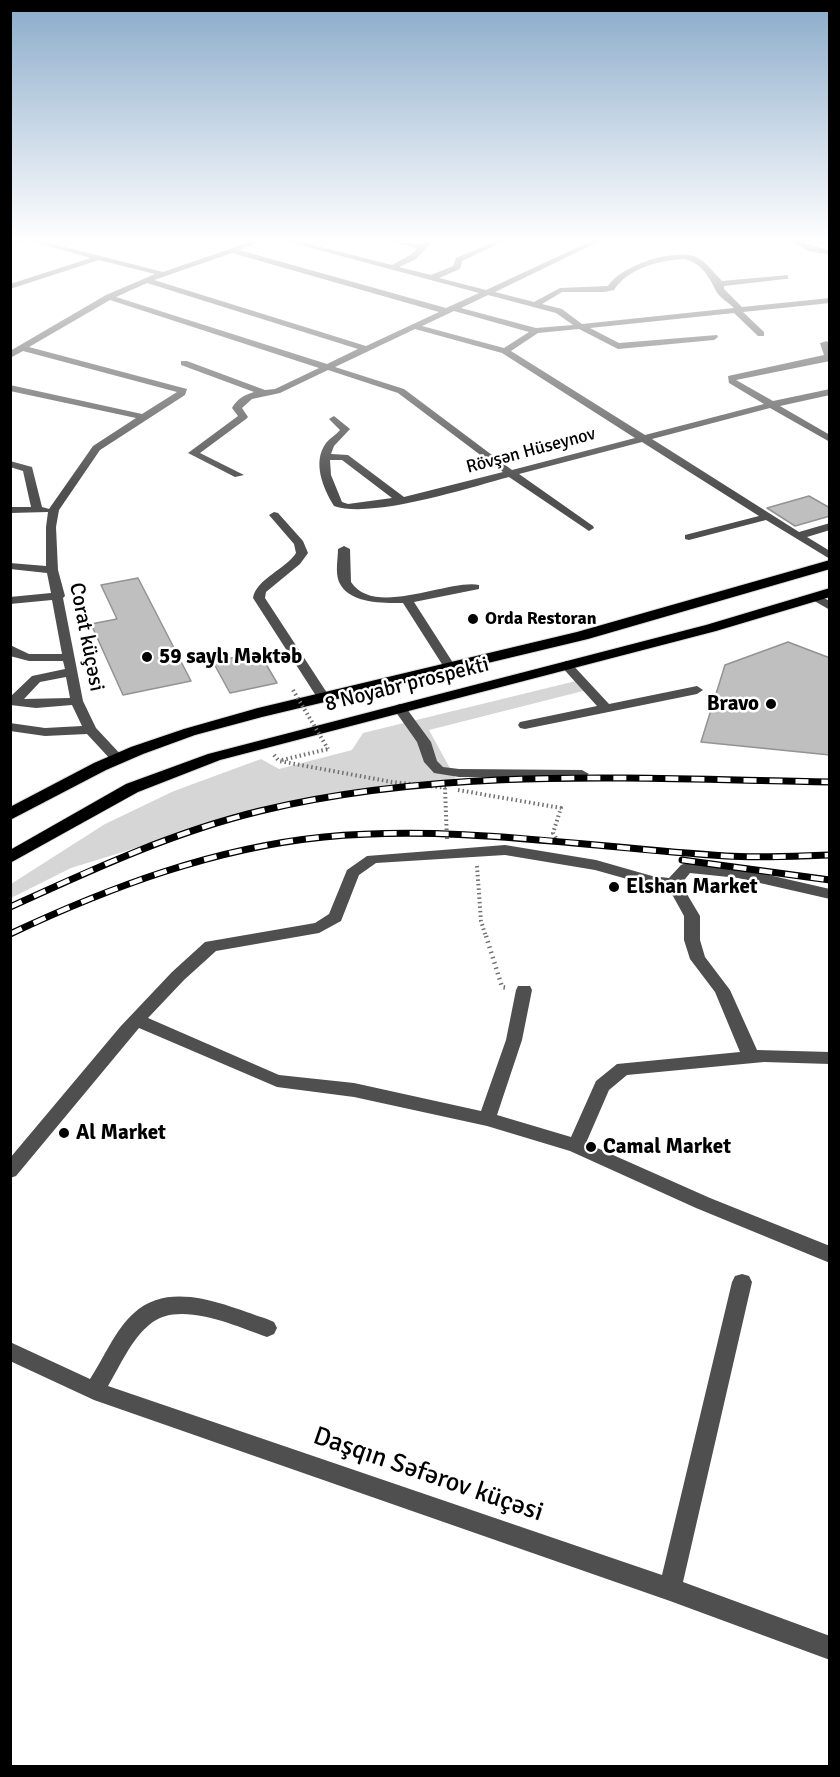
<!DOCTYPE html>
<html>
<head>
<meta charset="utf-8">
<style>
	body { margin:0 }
	#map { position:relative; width:840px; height:1777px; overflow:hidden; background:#fff; font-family:Signika,sans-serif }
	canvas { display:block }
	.frame { position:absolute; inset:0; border:12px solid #000; pointer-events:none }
</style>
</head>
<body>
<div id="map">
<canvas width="840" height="1777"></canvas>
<div class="frame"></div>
</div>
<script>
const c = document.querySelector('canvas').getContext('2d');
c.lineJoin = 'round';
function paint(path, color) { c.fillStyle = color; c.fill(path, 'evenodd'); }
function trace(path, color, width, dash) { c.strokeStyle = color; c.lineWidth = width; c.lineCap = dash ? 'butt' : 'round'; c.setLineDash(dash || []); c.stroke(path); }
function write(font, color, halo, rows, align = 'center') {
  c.font = font + ' Signika,sans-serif'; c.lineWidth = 5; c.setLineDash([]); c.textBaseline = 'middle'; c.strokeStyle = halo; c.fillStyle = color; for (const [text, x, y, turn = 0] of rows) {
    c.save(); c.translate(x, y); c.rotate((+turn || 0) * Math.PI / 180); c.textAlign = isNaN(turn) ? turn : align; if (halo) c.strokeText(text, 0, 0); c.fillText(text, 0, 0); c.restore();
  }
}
const green = new Path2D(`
	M576,681L587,690L429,730L457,781L346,792L275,805L71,868L11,898V884L105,824L174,791L261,759L279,769L352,750L363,733Z`);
const building = new Path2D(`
	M809,496L830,508V516L795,526L767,508Z
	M138,578L191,681L123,695L91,624L117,619L101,585Z
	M788,642L830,658V755L701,742L725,665Z
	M259,652L277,683L230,693L213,662Z`);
const pathFar1 = new Path2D(`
	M274,755L279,761L392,782L448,788
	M282,760L328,749
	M445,788L447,840
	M458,790L561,808L553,833L559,843
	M477,866L481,921L486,937`);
const path = new Path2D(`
	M486,936L502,987L508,988`);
const minor = new Path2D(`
	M10,242H23L10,245Z
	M33,242H45L163,272L250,242H260L239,250L446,308L479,293L289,242H301L392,265L410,255L418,248L390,242L422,244L432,242L416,259L399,267L431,275L453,266L456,258L493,242H502L462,261L460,269L439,278L486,290L589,242H598L495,292L534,302L560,288L608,286C620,266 671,249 694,256C705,260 714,273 722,281L788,275V279H785L724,286V289L742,307L830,298V303L743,312L764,332V336H758L734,313L590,328L619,343L717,335L718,337L714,340L618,349L579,329L538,333L511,351L645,435L764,404L729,383L728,376L824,355L820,343L827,341L830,346V361L736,380L773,401L830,389V395L780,406L830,435V442L770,408L652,439L799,532L830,523V530L807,537L830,551V559L766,520L689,540L685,539V535L759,516L642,442L519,474L593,526L594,528L589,531L509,477C468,488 372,519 334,506C323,488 312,462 326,443C330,438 336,435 340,430L329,419L334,416L350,429L334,446L331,454L348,455L404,497L503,472L398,393L328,370L280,393L252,399L242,408L248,417L246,419L200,453L244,475L235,477L188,453L238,416L232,408C237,399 244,395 254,392L181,365V361H187L265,390L275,389L319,368L110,300L29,347L187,389L185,395L100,450L59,510L56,527L58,570L65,596L63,598L83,701L96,728L124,758L117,762L112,761L87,734L45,736L10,731V723L45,728L82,726L72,705L36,708L10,705V697L32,676L65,669L63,661H29L10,656V645L29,654H62L52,600L10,604V597L51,593L47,573L10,569V563L46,566V527L48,512L10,513V507H31L23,471L10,467V461L32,467L42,507L49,509L93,446L136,418L10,391V385L142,414L177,392L23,351L10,358V351L106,295L155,274L99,260L10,289V284L91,258ZM232,253L439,312L366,346L154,280ZM684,259C701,262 710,278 716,291C719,297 729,303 734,308L582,324L562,309L542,304L562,292H604L614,290C628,268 660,260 684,259ZM147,283L358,349L327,364L116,297ZM488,295L556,313L573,325L536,328L461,308ZM454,311L529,332L504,348L422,326ZM415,329L502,353L635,438L512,470L404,389L335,367ZM330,460H342L392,498L348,504L342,502L331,475ZM66,677L70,698L24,699L40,682Z
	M793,242H802L830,251V255L809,251Z
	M274,512L278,513L303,541L308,553L300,564L266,592L265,598L331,699L330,702H320L253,598C256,579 286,569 296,553L294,544L269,515Z
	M344,546L350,549L351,582C374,618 449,579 479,585V589L414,602L457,669L455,672H447L403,603C383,603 349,604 339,582C335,572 338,559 338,549Z
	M815,594L830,601V610L811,599L809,597Z
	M566,661L570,662L609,704L697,686L703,690L697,694L525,729L520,728L518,725L520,722L597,706L560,665Z
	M399,704L404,705L431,742L437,761L443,767L459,769L582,770L589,774L582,778L459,777L434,773L424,762L417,742L393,708Z
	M505,845L596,860L652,876L669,878L681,865L686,863L738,868L830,889V899L738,878L690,873L681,884L700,916V940L705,957L730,990L757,1050L830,1052V1064L764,1062L627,1075L609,1090L586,1143L710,1198L830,1246V1263L696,1208L570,1151L487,1126L354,1097L277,1087L139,1028L16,1176L10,1178V1158L120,1027L172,972L205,942L315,923L329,914L347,870L367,856ZM505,855L595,870L652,886L668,887L684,916V940L690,959L715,992L740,1052L617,1064L596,1081L571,1137L497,1115L522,1040L532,990L530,986H518L516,990L506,1040L481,1111L354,1083L279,1075L148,1018L184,980L216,951L319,933L341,921L359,875L376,863Z
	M742,1274L749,1276L752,1282L683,1582L830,1636V1660L670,1601L94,1400L10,1361V1342L90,1379C104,1358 115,1330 134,1313C171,1279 227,1306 267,1319L274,1322L277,1328L274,1334L267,1337C235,1326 178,1299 149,1325C131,1340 120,1366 108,1386L662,1575L732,1282L735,1276Z`);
const highway = new Path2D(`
	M830,560V569L588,639L262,717L195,735L143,754L106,770L10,820V807L94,763L131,747L184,729L258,708L577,632Z
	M830,588V597L716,631L220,760L138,792L10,863V850L126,784L208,754L706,625Z`);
const rail = new Path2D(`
	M682,860L830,880
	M10,907C91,870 173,832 260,811C446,766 641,779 830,782
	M10,934C110,887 214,848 324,837C458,824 592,848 726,856C761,858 795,856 830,855`);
const pathBridge = new Path2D(`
	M293,690L328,749`);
const markers = [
	[473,619,6,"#000"],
	[147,657,6,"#000"],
	[771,704,6,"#000"],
	[614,887,6,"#000"],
	[64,1133,6,"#000"],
	[591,1147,6,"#000"]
];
const farStreetnames = [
	["Rövşən Hüseynov",531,451,-15]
];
const farPoinames = [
	["Orda Restoran",485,619]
];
const streetNames = [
	["Corat küçəsi",86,637,79],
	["8 Noyabr prospekti",407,685,-14]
];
const poiNames = [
	["59 saylı Məktəb",159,657],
	["Bravo",759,704,"right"],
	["Elshan Market",626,887],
	["Al Market",76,1133],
	["Camal Market",603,1147]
];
const nearStreetnames = [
	["Daşqın Səfərov küçəsi",428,1475,19]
];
paint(green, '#d6d6d6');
paint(building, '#bfbfbf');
trace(building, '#939393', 1.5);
trace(highway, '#dbdbdb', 2);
trace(pathFar1, '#717171', 4, [1.5, 3]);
trace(path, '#717171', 4.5, [1.5, 4]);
paint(minor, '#4f4f4f');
paint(highway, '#000');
trace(rail, '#000', 7);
trace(rail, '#fff', 4.5, [13]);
trace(pathBridge, '#717171', 4, [1.5, 3]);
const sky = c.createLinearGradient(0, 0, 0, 490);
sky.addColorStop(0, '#8aabca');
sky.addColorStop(0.49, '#fff');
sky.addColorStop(1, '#ffffff00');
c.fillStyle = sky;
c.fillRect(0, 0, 840, 490);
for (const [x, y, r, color] of markers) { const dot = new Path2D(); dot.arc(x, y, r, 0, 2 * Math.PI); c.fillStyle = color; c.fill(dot); trace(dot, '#fff', 2); }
write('18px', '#000', '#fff', farStreetnames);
write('bold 18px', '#000', '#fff', farPoinames, 'left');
write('21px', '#000', '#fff', streetNames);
write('bold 21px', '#000', '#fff', poiNames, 'left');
write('26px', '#000', '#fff', nearStreetnames);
</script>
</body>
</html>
